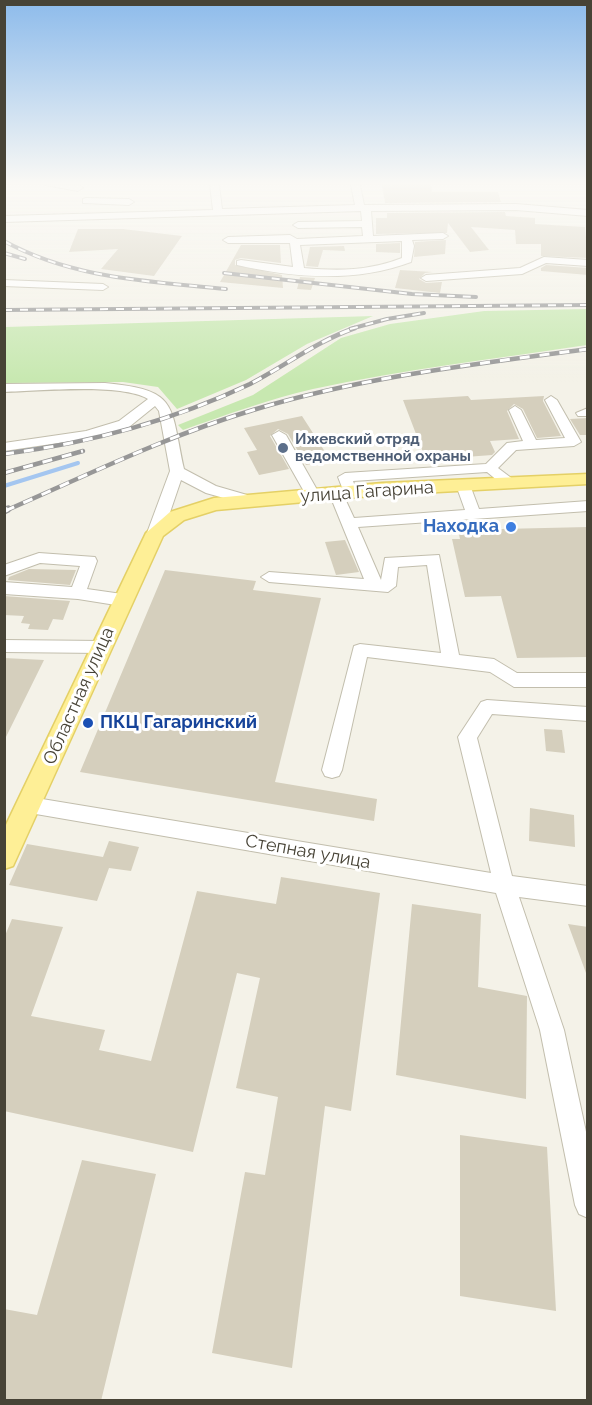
<!DOCTYPE html>
<html>
<head>
<meta charset="utf-8">
<style>
	body { margin:0 }
	#map { position:relative; width:592px; height:1405px; overflow:hidden; background:#f4f2e8; font-family:Raleway,sans-serif }
	canvas { display:block }
	.frame { position:absolute; inset:0; border:6px solid #474336; pointer-events:none }
</style>
</head>
<body>
<div id="map">
<canvas width="592" height="1405"></canvas>
<div class="frame"></div>
</div>
<script>
const c = document.querySelector('canvas').getContext('2d');
c.lineJoin = 'round';
function paint(path, color) { c.fillStyle = color; c.fill(path, 'evenodd'); }
function trace(path, color, width, dash) { c.strokeStyle = color; c.lineWidth = width; c.lineCap = dash ? 'butt' : 'round'; c.setLineDash(dash || []); c.stroke(path); }
function write(font, color, halo, rows, align = 'center') {
  c.font = font + ' Raleway,sans-serif'; c.lineWidth = 6; c.setLineDash([]); c.textBaseline = 'middle'; c.strokeStyle = halo; c.fillStyle = color; for (const [text, x, y, turn = 0] of rows) {
    c.save(); c.translate(x, y); c.rotate((+turn || 0) * Math.PI / 180); c.textAlign = isNaN(turn) ? turn : align; if (halo) c.strokeText(text, 0, 0); c.fillText(text, 0, 0); c.restore();
  }
}
const green = new Path2D(`
	M587,309V345C496,359 404,369 313,389C269,399 226,415 183,430L178,425L253,395L341,338L390,324L484,311Z
	M373,316L307,344L246,380L177,409L158,387L123,382L5,383V327Z`);
const stream = new Path2D(`
	M4,452L76,441
	M4,486L78,463`);
const building = new Path2D(`
	M382,185H431L432,192H498L501,202L385,203Z
	M505,212L506,216L535,218V224L585,227L588,258L541,256V244H516L515,230L471,227L489,250L470,252L448,223L447,233L376,234V218H387V213Z
	M78,229H123L182,236L154,276L101,269L118,249L69,252Z
	M446,240L445,254L414,257L415,242Z
	M400,243V253L376,252V244Z
	M241,245H280L281,263L241,258L235,260V265L282,275L283,288L220,282Z
	M344,246L345,251L323,250L318,267L306,266L310,247Z
	M546,265L588,268V275L541,271V268Z
	M400,270L433,272L425,273L419,279L426,283L442,282L440,293L395,288Z
	M300,277L315,278L311,290L297,289Z
	M468,396L471,400L544,396L543,401L561,436L537,438L523,409L514,404L507,411L519,439L490,441L495,452L492,455L426,460L403,400Z
	M302,416L331,461L306,465L288,434L278,429L270,436L289,469L259,475L247,452L257,450L244,428Z
	M588,418V435H580L570,419Z
	M588,527V657L517,658L501,596L465,597L452,539H460L458,530Z
	M345,540L359,572L336,575L325,542Z
	M29,569L76,570L70,585L8,580L9,577Z
	M165,570L256,581L253,590L321,598L275,782L377,799L374,821L80,772Z
	M4,596L70,601L63,620L53,619L48,630L28,629L30,624L21,623L24,616L4,615Z
	M4,658L44,660L4,741Z
	M544,729L562,730L565,753L546,751Z
	M530,808L574,815L575,847L529,841Z
	M109,841L139,847L131,871L109,868L97,901L9,885L27,844L103,857Z
	M281,877L380,893L351,1111L325,1106L292,1368L212,1353L245,1172L265,1175L278,1097L236,1088L260,978L237,973L193,1152L4,1111V938L12,919L63,927L31,1016L105,1030L99,1050L151,1061L197,891L276,904Z
	M412,904L481,914L478,987L527,996L526,1099L396,1075Z
	M568,924L588,927V972L586,973Z
	M460,1135L547,1147L556,1311L460,1296Z
	M82,1160L156,1174L101,1401H4V1309L37,1315Z`);
const minor = new Path2D(`
	M45,185H79L83,188L78,191Z
	M210,185H219L222,209L355,205L351,185H360L364,205L516,204L588,210V216L516,210L371,211L373,236L443,233L448,236L443,239L412,240L414,246L411,262C355,283 294,278 237,265V261L241,260L293,267L290,243H228L223,240L228,237L290,235L297,239L363,236L362,227L298,228L293,225L298,222L362,221L361,211L4,222V216L213,210ZM402,241V258C369,271 339,271 304,268L300,245Z
	M86,198L129,199L134,202L129,205L83,203V199Z
	M544,257L588,260V266L546,263L522,274L426,281L421,278L426,275L520,268Z
	M4,280L103,284L108,287L103,290L4,286Z
	M105,383C179,390 170,404 184,469L216,486L254,497L256,500L254,503L249,505L206,493L181,480L163,533L160,536H150L147,533L170,471L159,411L155,406L129,427L92,438L4,451V443L86,431L119,421L148,399C121,383 39,391 4,392V384Z
	M551,396L557,400L581,442L574,446L516,450L498,468L514,480V486H504L487,472L353,481L357,492L355,495H345L338,477L345,473L486,464L507,443L523,441L509,410L515,406L521,410L536,440L565,438L545,400Z
	M588,408V416H578L576,413Z
	M279,431L286,435L320,495L318,498L313,499L306,495L272,435Z
	M463,481L470,485L479,509L588,501V511L358,527L381,580L385,558L439,555L459,655L494,659L517,673H588V687H514L490,672L367,657L342,770L339,776L332,778L325,776L322,770L354,646L360,644L441,653L427,565L398,567L396,586L388,592L269,582L261,577L269,572L364,579L329,493L331,490H341L354,518L465,510L456,485Z
	M39,553L95,557L97,561L87,589L122,594L130,600L122,606L78,599L4,594V582L72,587L80,566L40,563L4,576V565Z
	M4,640L102,641L111,647L102,653L4,652Z
	M487,700L588,707V721L492,714L477,738L512,876L588,886V906L519,897L564,1030L588,1141V1218L579,1214L575,1205L540,1030L496,893L30,813L23,811L20,805L23,799L30,797L491,873L458,737L481,702Z`);
const major = new Path2D(`
	M588,474V484L382,495L216,510L184,520L163,536L13,866L4,869V829L146,533L170,512L214,498L382,483Z`);
const railFar2 = new Path2D(`
	M4,241C73,279 149,281 226,289
	M4,253L25,259
	M224,273L412,294L476,297
	M4,310L588,305
	M350,329L387,319L424,313`);
const railFar1 = new Path2D(`
	M4,454C90,443 172,421 250,384C285,366 317,341 355,328
	M4,473L83,451
	M5,511C87,475 167,436 253,410C362,377 475,364 588,349`);
const rail = new Path2D(`
	M4,511L8,509`);
const markers = [
	[283,448,6,"#5c6f8a"],
	[511,527,6,"#3f7fe0"],
	[88,723,6,"#1a4fb4"]
];
const farServicenames = [
	["Ижевский отряд",295,439],
	["ведомственной охраны",295,456]
];
const streetNames = [
	["улица Гагарина",367,492,-4],
	["Областная улица",79,696,-66],
	["Степная улица",308,852,10]
];
const shopNames = [
	["Находка",499,527]
];
const transitNames = [
	["ПКЦ Гагаринский",100,723]
];
paint(green, '#c7e8b0');
trace(stream, '#a4c6f0', 4);
paint(building, '#d5cfbd');
trace(minor, '#c2bead', 2);
trace(major, '#e4d066', 3);
paint(minor, '#fff');
paint(major, '#feef96');
trace(railFar2, '#979797', 4);
trace(railFar1, '#979797', 4.5);
trace(rail, '#979797', 7);
trace(railFar2, '#fff', 2, [8]);
trace(railFar1, '#fff', 3, [10]);
trace(rail, '#fff', 4.5, [13]);
const sky = c.createLinearGradient(0, 0, 0, 382);
sky.addColorStop(0, '#8dbbeb');
sky.addColorStop(0.48, '#faf9f5');
sky.addColorStop(1, '#faf9f500');
c.fillStyle = sky;
c.fillRect(0, 0, 592, 382);
for (const [x, y, r, color] of markers) { const dot = new Path2D(); dot.arc(x, y, r, 0, 2 * Math.PI); c.fillStyle = color; c.fill(dot); trace(dot, '#fff', 2); }
write('bold 15px', '#4e5e75', '#fff', farServicenames, 'left');
write('18px', '#474336', '#fff', streetNames);
write('bold 18px', '#366cbe', '#fff', shopNames, 'right');
write('bold 18px', '#164399', '#fff', transitNames, 'left');
</script>
</body>
</html>
